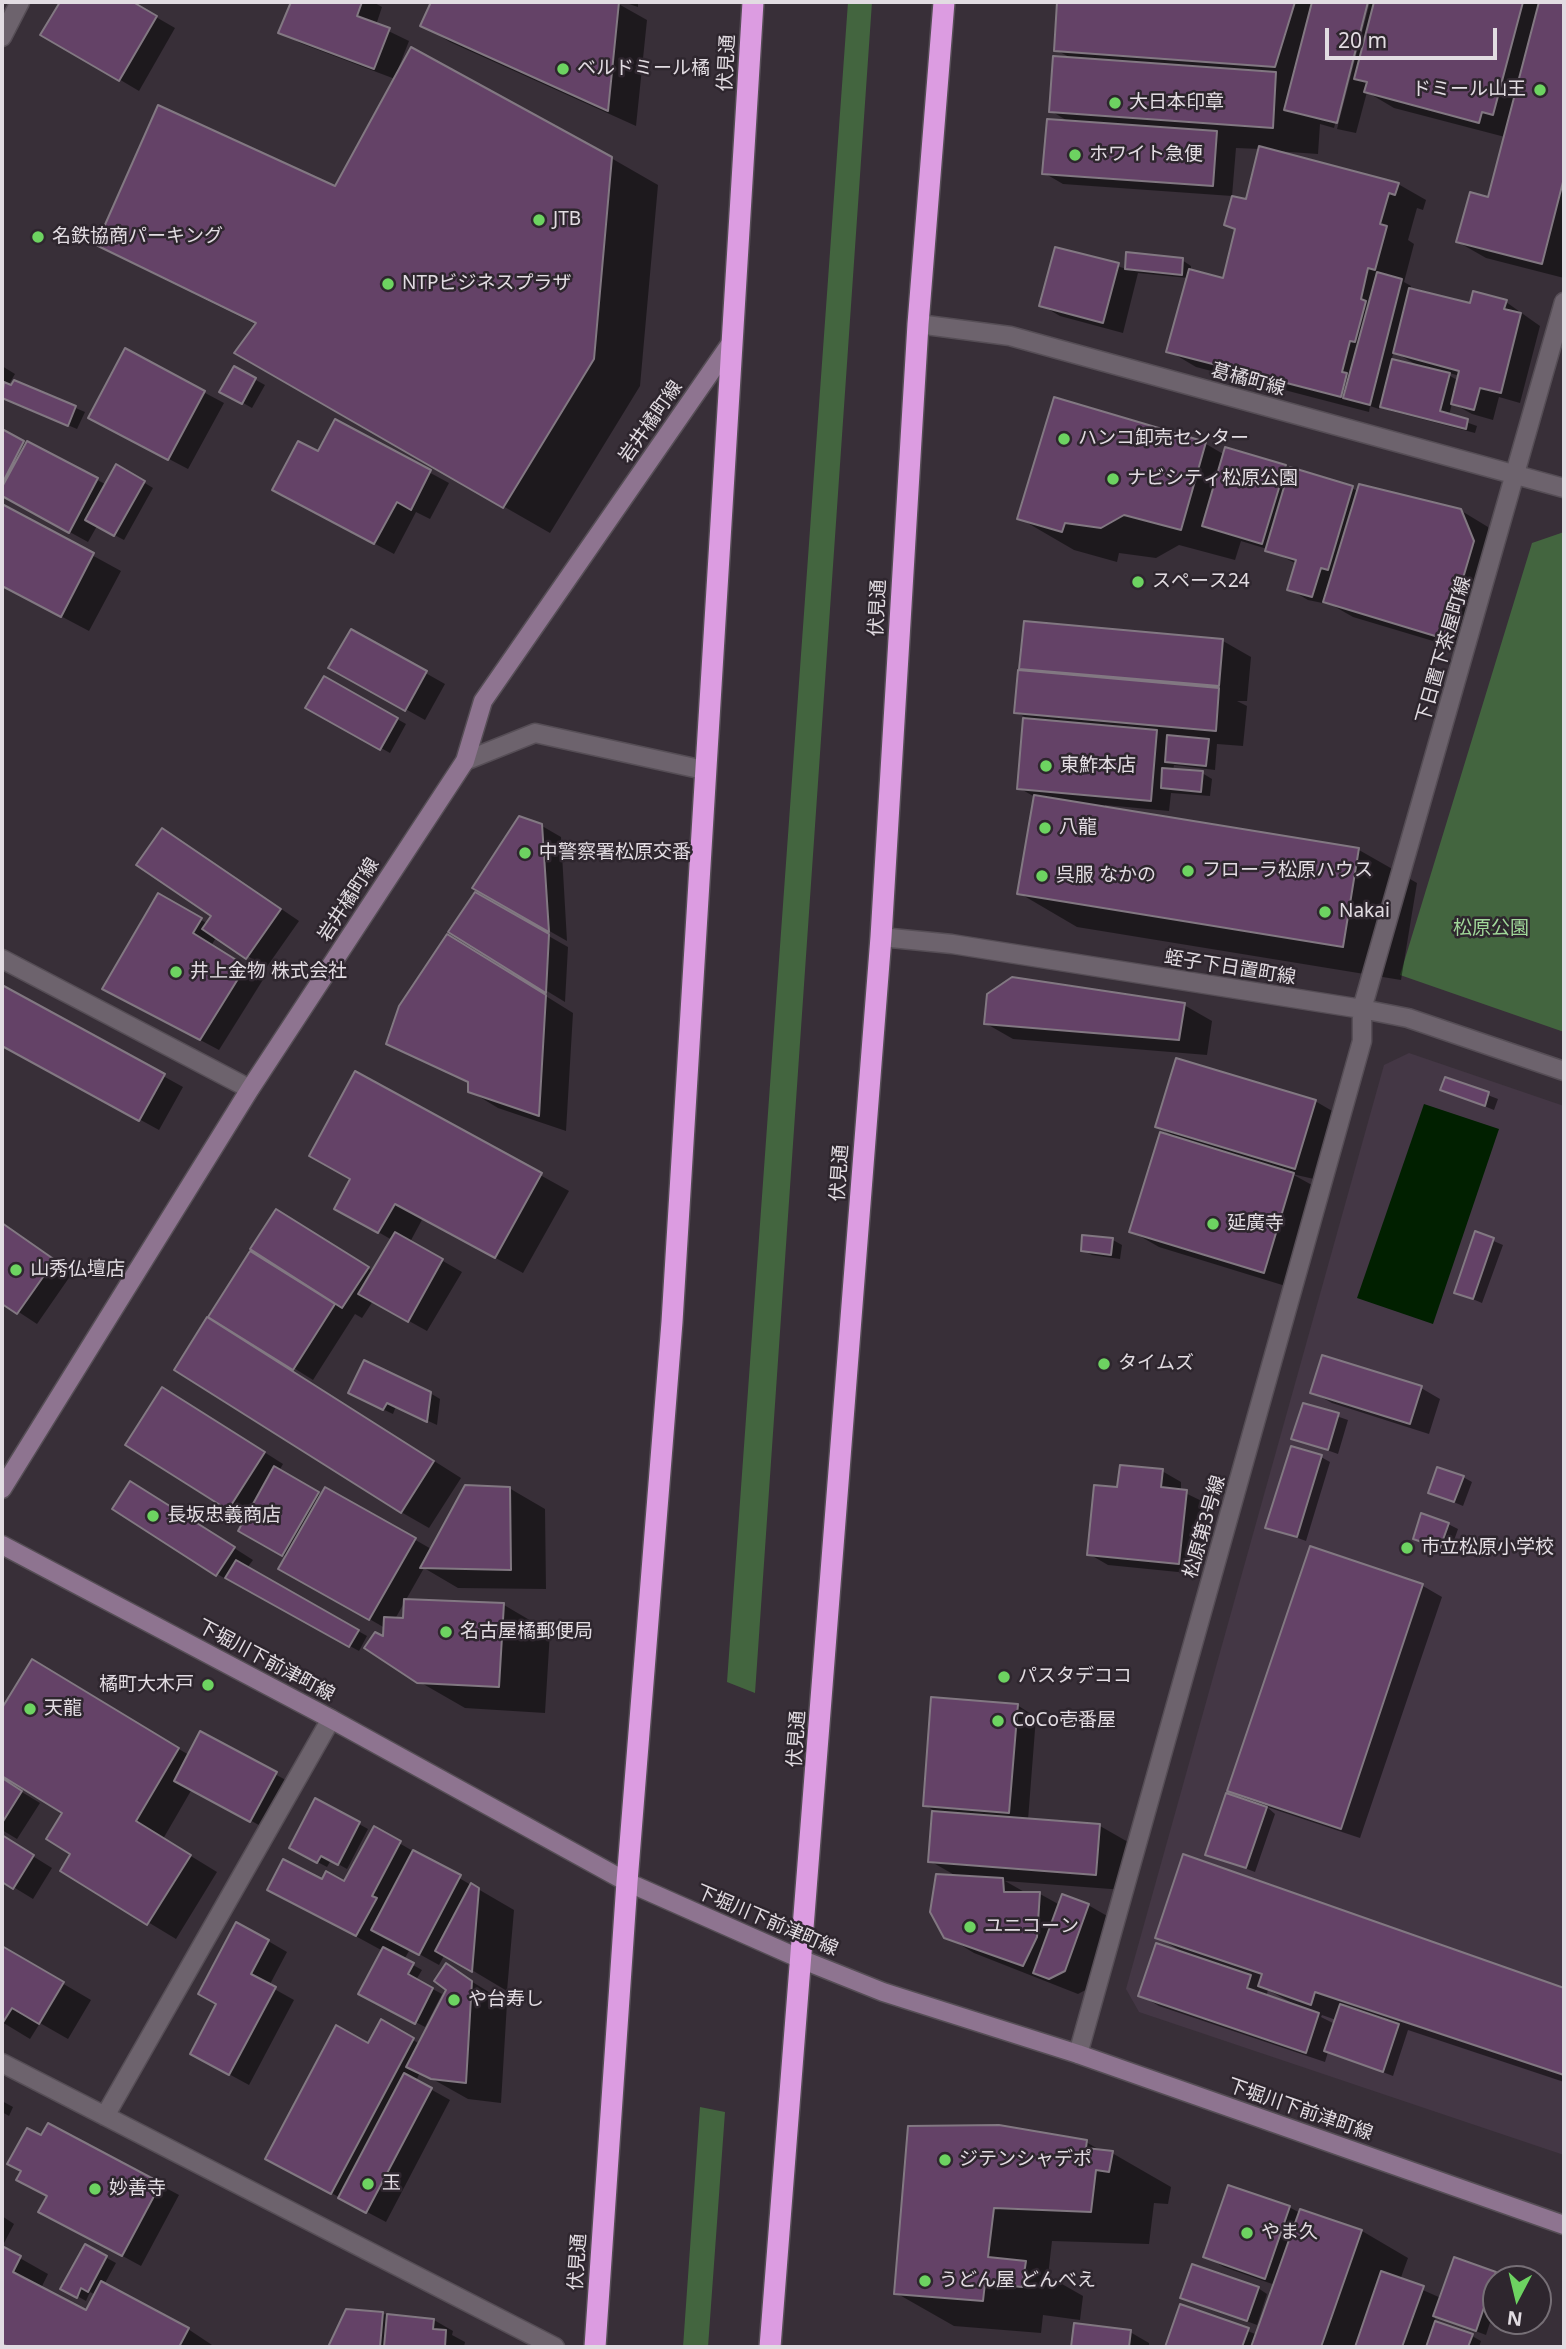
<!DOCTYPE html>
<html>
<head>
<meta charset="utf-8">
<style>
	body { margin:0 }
	#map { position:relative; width:1566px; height:2349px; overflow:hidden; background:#382f38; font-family:"Noto Sans",sans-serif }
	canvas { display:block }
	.frame { position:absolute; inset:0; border:4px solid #e2dce2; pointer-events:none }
	.north { position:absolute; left:1482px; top:2265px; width:70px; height:70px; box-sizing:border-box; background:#2e262e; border:2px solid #766f76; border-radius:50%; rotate:187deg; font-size:19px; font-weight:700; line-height:28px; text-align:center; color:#e2dce2 }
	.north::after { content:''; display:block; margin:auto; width:24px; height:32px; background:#6dd361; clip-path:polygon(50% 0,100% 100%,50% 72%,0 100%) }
	.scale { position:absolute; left:1325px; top:28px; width:172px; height:32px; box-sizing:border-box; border:4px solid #e2dce2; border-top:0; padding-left:9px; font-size:21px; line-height:24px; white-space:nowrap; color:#e2dce2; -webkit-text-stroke:5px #2e262e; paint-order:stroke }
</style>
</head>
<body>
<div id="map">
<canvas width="1566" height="2349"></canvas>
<div class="frame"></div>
<div class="north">N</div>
<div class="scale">20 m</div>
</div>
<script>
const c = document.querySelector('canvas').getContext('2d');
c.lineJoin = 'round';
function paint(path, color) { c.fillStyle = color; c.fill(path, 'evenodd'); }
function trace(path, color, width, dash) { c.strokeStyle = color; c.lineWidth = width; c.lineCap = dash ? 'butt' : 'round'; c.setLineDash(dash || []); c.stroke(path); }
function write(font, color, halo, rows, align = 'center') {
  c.font = font + ' "Noto Sans","Noto Sans JP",sans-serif'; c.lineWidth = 5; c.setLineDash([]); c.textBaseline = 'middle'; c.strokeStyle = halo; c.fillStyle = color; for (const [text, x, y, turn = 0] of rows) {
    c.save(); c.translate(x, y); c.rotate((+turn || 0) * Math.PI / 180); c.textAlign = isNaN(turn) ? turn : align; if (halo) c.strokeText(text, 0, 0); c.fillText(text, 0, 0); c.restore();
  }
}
const built = new Path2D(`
	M1409,1053L1564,1106V2155L1139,2012L1126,1989L1384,1065Z`);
const green = new Path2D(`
	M848,2H872L755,1693L727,1682Z
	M1564,532V1032L1400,975L1532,543Z
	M700,2107L725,2112L708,2347H683Z`);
const water = new Path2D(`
	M1424,1104L1499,1129L1433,1324L1357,1298Z`);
const shadow = new Path2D(`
	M62,2H130L175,28L139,91L43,34Z
	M292,2H373L382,7L376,25L409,41L397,72L611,158L658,185L640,386L550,533L236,353L257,325L145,270L98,244L336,188L395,79L300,43L281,32Z
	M433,2H615L647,20L636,126L450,42L422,25Z
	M623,2H638V7Z
	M1059,2H1367L1334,128L1320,124L1318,154L1275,151L1398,184L1426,200L1423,210L1417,208L1408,240L1414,244L1404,282L1411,286L1410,290L1471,305L1506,302L1540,326L1520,403L1499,397L1493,420L1472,414L1452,403L1449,416L1477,426L1475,433L1391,411L1380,405L1379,409L1370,406L1369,412L1196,367L1169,351L1188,278L1138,273L1123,333L1060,316L1041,305L1056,249L1127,269L1128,254L1182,260L1191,266V271L1224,280L1236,230L1226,225L1247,201L1260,149L1236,148L1232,196L1063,184L1044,173L1071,123L1051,111L1073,59L1056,50ZM1394,352L1419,366L1418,367L1391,360ZM1446,372L1460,376L1459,381L1445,373Z
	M1370,2H1564V278L1486,258L1458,242L1489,199L1505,137L1394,108L1367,92L1356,133L1337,129Z
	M126,351L224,403L188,469L110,428Z
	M2,366L15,374L8,386L12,387L15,382L85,412L77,429L2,397Z
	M234,368L265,385L252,408L222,391Z
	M1055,399L1206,444L1225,455L1285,467L1359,491L1460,510L1488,527L1501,558L1473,653L1353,617L1332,605L1308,600L1289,589L1297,564L1267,549L1241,541L1235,560L1179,545L1156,558L1119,553L1117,562L1074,550L1019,518Z
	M336,422L449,483L430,519L416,512L394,554L293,500Z
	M2,431L107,485L117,466L153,488L124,540L97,526L88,542L2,495Z
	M2,506L121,571L89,631L2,585Z
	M351,631L445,684L425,720L331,667Z
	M1223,641L1251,657L1247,701H1237L1247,706L1243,746L1217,744L1215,770L1174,765L1173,771L1202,773L1212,779L1210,796L1171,793L1169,811L1105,805V808L1359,850L1417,883L1401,980L1077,927L1019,893L1035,797L1019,788L1025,717L1016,712L1031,673L1021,668Z
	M324,678L406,724L390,753L308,707Z
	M542,826L561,837L567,941L474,888Z
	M181,841L299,921L266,968L217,936L211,946L264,978L219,1050L123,999L159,895L208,924L213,916Z
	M476,895L568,947L565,1002L450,932Z
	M475,952L573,1013L566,1131L498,1108L470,1091V1084L388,1043Z
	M2,987L183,1087L159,1130L2,1044Z
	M1184,1005L1212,1021L1207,1055L1013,1039L985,1023Z
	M356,1073L569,1191L523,1273L423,1218L410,1242L462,1272L427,1331L373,1301L362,1318L355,1314L313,1380L210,1316L289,1276L296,1223L374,1272L392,1240L337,1208L353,1179Z
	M1446,1079L1498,1099L1494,1110L1442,1089Z
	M1315,1101L1334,1112L1314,1179L1292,1174L1321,1190L1292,1288L1159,1247L1131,1231L1177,1138L1157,1126Z
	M2,1223L73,1272L37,1324L2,1301Z
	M1477,1234L1503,1245L1482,1303L1456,1292Z
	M1084,1237L1113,1240L1122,1245L1120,1259L1092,1255L1082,1250Z
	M238,1337L461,1478L429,1528L401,1512Z
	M1421,1388L1440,1399L1429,1434L1332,1403L1312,1392Z
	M430,1393L440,1399L437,1425L396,1406L393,1414L359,1398Z
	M182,1400L283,1464L279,1471L322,1496L326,1489L433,1550L509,1488L545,1509L546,1589L458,1588L424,1568L395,1619L504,1605L550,1632L545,1713L465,1708L418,1681L385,1639V1628L281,1568L287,1557L241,1530L247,1519L128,1445Z
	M1304,1405L1348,1420L1338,1454L1293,1438Z
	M1321,1457L1330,1462L1306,1541L1267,1527Z
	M1162,1471L1181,1482V1491L1206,1503L1198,1574L1108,1565L1089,1554L1119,1488Z
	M1463,1477L1472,1482L1463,1506L1430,1492Z
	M149,1494L253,1560L247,1568L367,1636L359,1651L217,1574Z
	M1448,1524L1458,1529L1450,1552L1415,1538Z
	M1311,1549L1423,1586L1442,1597L1360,1838L1267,1807L1275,1814L1255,1872L1207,1854L1248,1801L1229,1790Z
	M32,1662L189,1755L201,1734L295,1785L270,1831L192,1789L163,1839L217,1872L176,1939L62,1870L72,1854L65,1812L2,1774V1712Z
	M1017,1705L1036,1717L1028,1820L1100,1826L1128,1842L1124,1890L1005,1881L1028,1894H1040L1060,1905H1088L1116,1921L1093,1986L1078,1994L974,1953L946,1936L958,1877L930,1861L933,1810L925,1805Z
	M2,1780L40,1803L17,1839L2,1830Z
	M315,1800L368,1829L347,1869L331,1860L327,1867L291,1848Z
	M375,1829L514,1910L507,1991L445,1954L439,1965L410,1949L404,1960L422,1970L416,1980L442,1994L425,2027L360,1993L383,1951L269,1889L323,1882L345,1883Z
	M2,1837L52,1868L33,1899L2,1880Z
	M1184,1856L1564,1989V2082L1408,2030L1393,2076L1333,2053L1328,2052L1325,2062L1159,2006L1140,1995L1186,1954L1157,1937ZM1268,1990L1294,2004L1266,1997ZM1322,2015L1336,2020L1335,2024L1321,2017Z
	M268,1941L287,1952L269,1986L294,2000L249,2085L192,2054Z
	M2,1948L91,2000L68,2039L40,2023L30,2039L2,2022Z
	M446,1966L507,2003L501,2103L468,2099L420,2072L416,2081L450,2100L386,2222L286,2169L381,2022L420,2044L449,1990Z
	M2,2101L13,2107L9,2116L2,2112Z
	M48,2125L179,2195L141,2266L60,2222L49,2196L41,2138Z
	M909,2128L1086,2142L1103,2152L1112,2153L1171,2187L1168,2204L1154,2203L1149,2244L1052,2241L1048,2276L1083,2296L1080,2320L1043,2315L1041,2333L954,2326L896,2293Z
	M1289,2207L1300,2213L1301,2211L1362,2231L1408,2258L1400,2280L1441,2298L1495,2274L1504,2279H1496V2304L1486,2335L1436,2316L1434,2322L1472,2336L1481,2341L1479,2347H1167L1181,2306L1258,2335L1275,2285L1224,2267L1205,2256Z
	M2,2216L14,2224L2,2247Z
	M85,2246L116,2263L104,2285L188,2329L215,2347H9L4,2345L2,2347V2248L48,2274L41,2288L87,2313L96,2295L90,2292L86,2301L63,2288Z
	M1258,2288L1267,2294L1257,2325L1182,2297Z
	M347,2310L434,2320L453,2331L452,2335L465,2342L464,2347H330Z
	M1075,2325L1130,2332L1149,2343V2347H1072Z`);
const building = new Path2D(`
	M60,2H133L157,16L119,81L40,35Z
	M291,2H362L357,16L390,28L374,69L278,33Z
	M431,2H619L608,111L420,26Z
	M1057,2H1295L1275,67L1054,51Z
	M1312,2H1368L1337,123L1284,110Z
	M1374,2H1523L1493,115L1482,112L1479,123L1364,92L1367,82L1354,79Z
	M1539,2H1564V178L1542,264L1456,242L1470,192L1488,197Z
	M411,47L612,157L594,359L503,508L234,353L256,323L96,245L158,105L335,186Z
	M1053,56L1276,72L1273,128L1049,112Z
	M1047,119L1217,131L1213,186L1042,174Z
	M1259,146L1399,183L1395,195L1389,193L1380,224L1387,226L1375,270L1368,268L1361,299L1366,301L1355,342L1350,341L1342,372L1347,373L1341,397L1166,352L1189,269L1223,278L1235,229L1224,225L1232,196L1246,199Z
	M1055,247L1119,263L1103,323L1039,306Z
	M1126,252L1183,258L1182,275L1125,269Z
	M1377,272L1402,279L1370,405L1343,398Z
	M1409,288L1470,303L1473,291L1507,300L1504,309L1521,313L1501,393L1480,388L1474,410L1451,404L1459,371L1393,353Z
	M125,348L205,391L168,460L88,418Z
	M1392,359L1450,373L1440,411L1468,419L1466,429L1380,407Z
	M234,366L256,378L242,404L219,392Z
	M14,380L76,406L68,426L2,398L4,382L11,385Z
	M1054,397L1206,442L1181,530L1124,515L1101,528L1065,523L1062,532L1017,519Z
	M335,419L431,470L411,510L397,502L374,544L272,490L298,441L318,451Z
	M2,429L24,441L2,484Z
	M27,441L98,478L69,533L2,496V487Z
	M1225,447L1286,465L1262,544L1202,526Z
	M116,464L145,481L114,536L85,520Z
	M1290,467L1353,486L1328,570L1321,568L1312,597L1287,590L1296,560L1265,551Z
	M1359,484L1461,509L1474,541L1445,639L1323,602Z
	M2,504L94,553L61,617L2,586Z
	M1024,621L1223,639L1219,686L1019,669Z
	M351,629L427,671L405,711L328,668Z
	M1018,670L1219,688L1216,731L1014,713Z
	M324,676L398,718L380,750L305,708Z
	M1023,718L1157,730L1151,801L1017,789Z
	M1167,735L1209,739L1206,766L1165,762Z
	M1162,768L1203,771L1201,792L1161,788Z
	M1034,795L1359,848L1343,947L1017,894Z
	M519,816L542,824L549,932L472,888Z
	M162,828L281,909L246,959L202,929L211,916L136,865Z
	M475,892L549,934L546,993L448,932Z
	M158,893L202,918L193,933L246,966L200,1040L102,989Z
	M447,934L546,995L539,1116L468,1092V1082L386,1044L399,1006Z
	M1012,977L1185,1003L1179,1040L984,1024L987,994Z
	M2,985L165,1074L139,1121L2,1046Z
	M1176,1058L1316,1100L1295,1169L1155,1127Z
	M355,1071L542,1173L495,1258L395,1204L378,1233L334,1209L350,1179L309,1156Z
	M1445,1077L1489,1092L1485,1106L1440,1090Z
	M1160,1132L1294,1173L1264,1273L1129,1232Z
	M276,1209L369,1267L342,1308L250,1249Z
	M2,1223L55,1260L17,1314L2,1304Z
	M1475,1231L1494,1238L1473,1299L1454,1293Z
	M395,1232L443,1259L408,1322L358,1294Z
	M1082,1235L1113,1238L1111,1255L1081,1251Z
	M250,1251L335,1304L293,1370L208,1317Z
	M207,1317L434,1461L401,1513L174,1370Z
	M1322,1355L1422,1386L1410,1424L1310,1393Z
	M364,1360L431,1392L427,1422L387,1403L383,1410L348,1393Z
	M162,1387L265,1452L228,1510L125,1445Z
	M1303,1403L1339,1413L1328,1450L1291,1439Z
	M1291,1446L1322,1455L1297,1537L1265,1528Z
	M1120,1465L1163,1469L1161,1487L1187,1490L1179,1564L1087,1555L1094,1485L1117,1487Z
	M274,1466L319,1492L282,1556L238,1531Z
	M1437,1467L1464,1476L1454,1502L1428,1493Z
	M130,1481L235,1547L216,1576L112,1509Z
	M465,1485L510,1487L511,1570L420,1568Z
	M325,1487L416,1538L369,1620L278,1569Z
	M1421,1513L1449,1523L1440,1548L1413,1539Z
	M1310,1546L1423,1584L1341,1829L1227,1791Z
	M236,1560L359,1630L349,1647L225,1578Z
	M404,1599L504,1603L499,1687L417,1683L364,1648L375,1632L383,1636L384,1617L403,1618Z
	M32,1659L179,1748L136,1821L191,1855L147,1925L60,1871L70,1854L46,1839L62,1813L2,1776V1708Z
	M931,1697L1018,1704L1009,1813L923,1806Z
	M200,1731L277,1772L250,1822L174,1781Z
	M2,1778L22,1791L2,1823Z
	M1226,1793L1267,1807L1246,1868L1205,1855Z
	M315,1798L360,1822L338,1865L321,1856L317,1863L289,1848Z
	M932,1811L1100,1824L1096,1875L928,1862Z
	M374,1826L401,1841L372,1896L377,1898L356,1936L267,1890L283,1859L322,1879L326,1871L344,1881Z
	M2,1835L34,1855L13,1889L2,1882Z
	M413,1850L461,1875L419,1955L371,1930Z
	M1183,1854L1564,1988V2075L1315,1992L1311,2005L1258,1986L1262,1974L1155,1938Z
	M936,1874L1003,1878L1004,1892H1040L1037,1937L1023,1966L944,1938L930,1912Z
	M471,1883L479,1888L472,1972L435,1951Z
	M1062,1894L1089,1904L1065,1971L1049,1979L1033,1973Z
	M236,1922L269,1940L251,1974L276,1987L229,2075L190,2054L216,2004L198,1994Z
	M1156,1943L1251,1975L1247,1988L1319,2013L1306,2053L1138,1996Z
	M2,1946L64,1982L39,2024L12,2008L2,2024Z
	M383,1947L414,1963L408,1974L433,1988L415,2024L358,1994Z
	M446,1963L472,1981L466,2083L431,2079L406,2067L446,1990L434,1981Z
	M1340,2004L1399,2024L1383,2072L1324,2051Z
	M381,2019L414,2038L331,2194L265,2159L336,2025L368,2043Z
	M404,2073L432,2088L366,2213L338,2198Z
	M48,2123L161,2183L122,2256L38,2212L47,2196L16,2180L21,2171L7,2164L27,2128L41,2135Z
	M999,2125L1087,2140L1086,2148L1113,2151L1109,2172L1096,2170L1091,2212L994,2208L988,2257L1026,2261L1022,2287L985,2283L983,2301L894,2294L908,2126Z
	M1228,2185L1290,2206L1265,2279L1203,2257Z
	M1300,2209L1362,2230L1321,2347H1251Z
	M85,2244L107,2256L88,2292L81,2288L77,2298L60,2289Z
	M2,2246L21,2256L13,2272L86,2310L101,2281L189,2328L179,2347H8L2,2344Z
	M1454,2257L1496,2272L1476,2331L1433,2316Z
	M1192,2264L1259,2287L1247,2321L1180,2298Z
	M1381,2271L1424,2286L1402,2347H1355Z
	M1180,2304L1249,2328L1242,2347H1165Z
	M346,2309L383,2312L380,2347H328Z
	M387,2314L434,2319L433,2329L446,2330L445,2347H384Z
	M1435,2321L1473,2334L1468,2347H1426Z
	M1074,2323L1131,2330L1129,2347H1071Z`);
const street = new Path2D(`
	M2,37L20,2
	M918,324L1010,336L1564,488
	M465,761L535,733L704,770
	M881,937L952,944L1362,1009L1408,1018L1564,1071
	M2,959L250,1089
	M1078,2054L1362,1041V1009L1564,302
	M2,2063L555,2347
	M105,2116L331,1719`);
const secondary = new Path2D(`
	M2,1489L250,1089L465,761L483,701L733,340
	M2,1545L331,1719L627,1882L803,1960L883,1992L1078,2054L1564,2225`);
const highway = new Path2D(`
	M595,2347L627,1882L672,1322L753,2
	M770,2347L881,937L918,324L944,2`);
const markers = [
	[563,69,7,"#6dd361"],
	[1540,90,7,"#6dd361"],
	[1115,103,7,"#6dd361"],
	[1075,155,7,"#6dd361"],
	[539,220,7,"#6dd361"],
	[38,237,7,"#6dd361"],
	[388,284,7,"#6dd361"],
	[1064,439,7,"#6dd361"],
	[1113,479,7,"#6dd361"],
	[1138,582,7,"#6dd361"],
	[1046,766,7,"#6dd361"],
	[1045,828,7,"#6dd361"],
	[525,853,7,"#6dd361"],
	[1188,871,7,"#6dd361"],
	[1042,876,7,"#6dd361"],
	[1325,912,7,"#6dd361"],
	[176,972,7,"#6dd361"],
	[1213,1224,7,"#6dd361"],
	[16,1270,7,"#6dd361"],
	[1104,1364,7,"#6dd361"],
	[153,1516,7,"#6dd361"],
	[1407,1548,7,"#6dd361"],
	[446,1632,7,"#6dd361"],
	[1004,1677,7,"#6dd361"],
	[208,1685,7,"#6dd361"],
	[30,1709,7,"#6dd361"],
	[998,1721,7,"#6dd361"],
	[970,1927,7,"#6dd361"],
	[454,2000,7,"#6dd361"],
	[945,2160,7,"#6dd361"],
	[368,2184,7,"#6dd361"],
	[95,2189,7,"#6dd361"],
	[1247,2233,7,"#6dd361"],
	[925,2281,7,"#6dd361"]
];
const streetNames = [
	["伏見通",727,63,-87],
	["葛橘町線",1248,380,15],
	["岩井橘町線",651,422,-55],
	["伏見通",878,608,-87],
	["下日置下茶屋町線",1444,650,-74],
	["岩井橘町線",349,900,-57],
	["蛭子下日置町線",1230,968,9],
	["伏見通",840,1173,-86],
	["松原第3号線",1205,1527,-74],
	["下堀川下前津町線",266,1661,28],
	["伏見通",797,1739,-86],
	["下堀川下前津町線",767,1921,23],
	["下堀川下前津町線",1300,2110,19],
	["伏見通",578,2262,-86]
];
const poiNames = [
	["ベルドミール橘",577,69],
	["ドミール山王",1526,90,"right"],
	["大日本印章",1129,103],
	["ホワイト急便",1089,155],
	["JTB",553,220],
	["名鉄協商パーキング",52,237],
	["NTPビジネスプラザ",402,284],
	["ハンコ卸売センター",1078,439],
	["ナビシティ松原公園",1127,479],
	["スペース24",1152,582],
	["東鮓本店",1060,766],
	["八龍",1059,828],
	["中警察署松原交番",539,853],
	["フローラ松原ハウス",1202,871],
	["呉服 なかの",1056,876],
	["Nakai",1339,912],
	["井上金物 株式会社",190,972],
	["延廣寺",1227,1224],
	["山秀仏壇店",30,1270],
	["タイムズ",1118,1364],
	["長坂忠義商店",167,1516],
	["市立松原小学校",1421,1548],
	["名古屋橘郵便局",460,1632],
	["パスタデココ",1018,1677],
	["橘町大木戸",194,1685,"right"],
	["天龍",44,1709],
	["CoCo壱番屋",1012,1721],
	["ユニコーン",984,1927],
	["や台寿し",468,2000],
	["ジテンシャデポ",959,2160],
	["玉",382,2184],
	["妙善寺",109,2189],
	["やま久",1261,2233],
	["うどん屋 どんべえ",939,2281]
];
const parkNames = [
	["松原公園",1491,929]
];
paint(built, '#443745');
paint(green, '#43653f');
paint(water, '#012000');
paint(shadow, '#0007');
paint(building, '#644267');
trace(building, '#827882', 2);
trace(street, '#564e56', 21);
trace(secondary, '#564e56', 21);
trace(highway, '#564e56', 24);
trace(street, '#6d636d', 18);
trace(secondary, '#8e7490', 18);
trace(highway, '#dc9ce1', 21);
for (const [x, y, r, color] of markers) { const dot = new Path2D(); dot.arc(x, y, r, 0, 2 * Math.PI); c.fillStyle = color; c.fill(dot); trace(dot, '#2e262e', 2.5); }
write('19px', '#e2dce2', '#2e262e', streetNames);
write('19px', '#e2dce2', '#2e262e', poiNames, 'left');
write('19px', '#a0d799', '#2e262e', parkNames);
</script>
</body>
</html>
